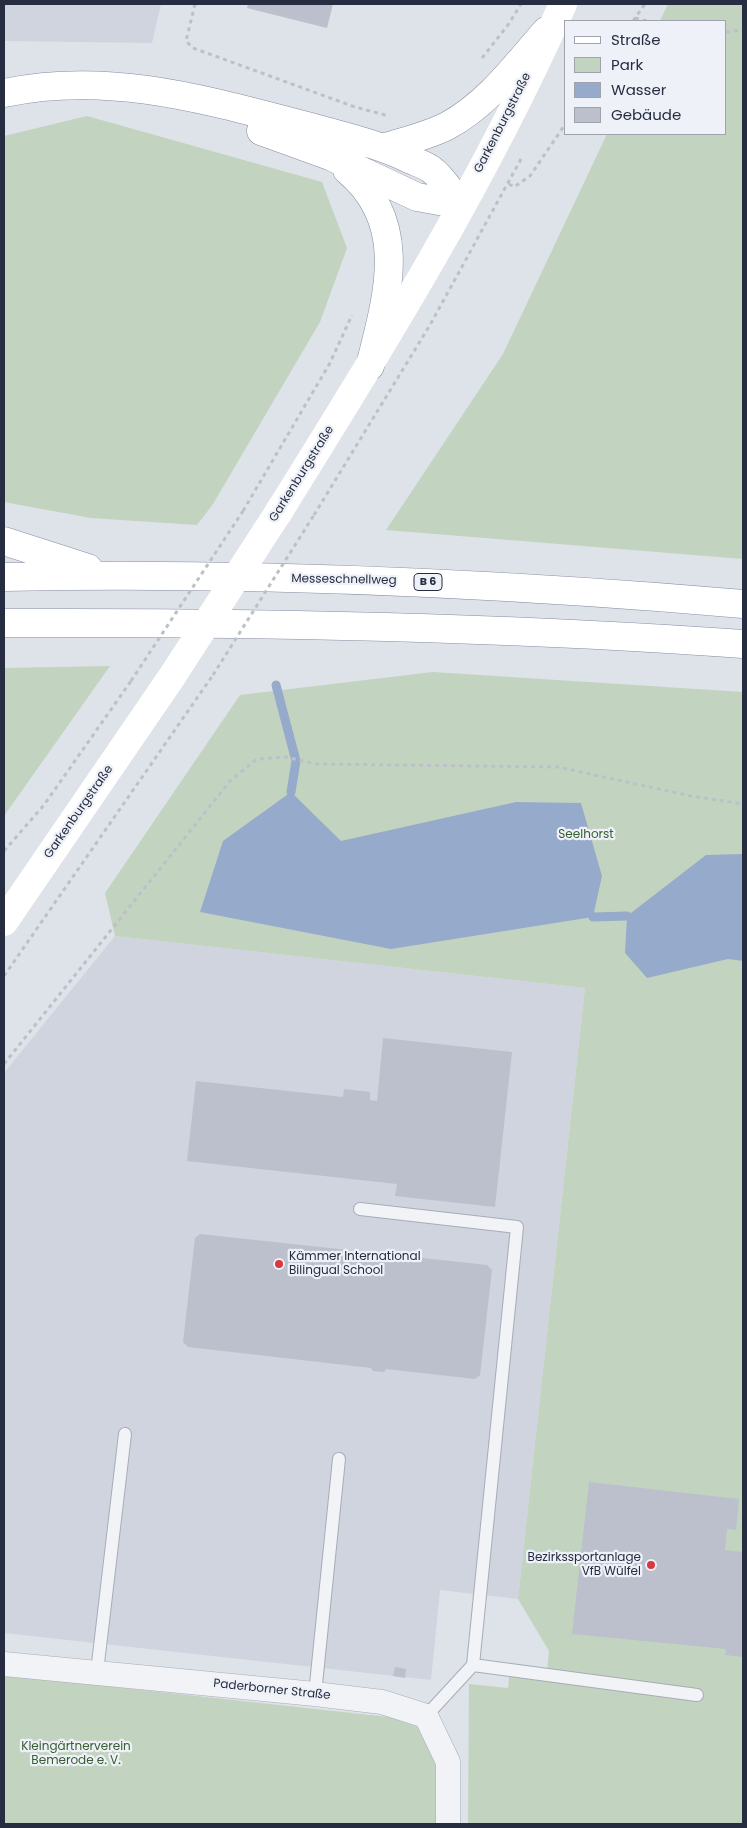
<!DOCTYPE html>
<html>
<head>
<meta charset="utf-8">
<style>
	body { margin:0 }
	#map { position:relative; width:747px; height:1828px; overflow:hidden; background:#dee2e9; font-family:Poppins,sans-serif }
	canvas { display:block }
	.frame { position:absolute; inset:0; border:5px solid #262d41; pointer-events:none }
	.legend { position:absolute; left:564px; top:20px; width:162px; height:115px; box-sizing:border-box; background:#eef1f7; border:1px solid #9ea3ae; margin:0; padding:6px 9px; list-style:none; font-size:15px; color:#262d41 }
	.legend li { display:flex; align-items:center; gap:10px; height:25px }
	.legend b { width:25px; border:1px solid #9ea3ae }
</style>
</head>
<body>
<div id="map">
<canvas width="747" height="1828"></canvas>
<div class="frame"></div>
<ul class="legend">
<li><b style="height:6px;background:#fff"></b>Straße</li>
<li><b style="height:14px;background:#c2d4bf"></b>Park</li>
<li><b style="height:14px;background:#96abcc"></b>Wasser</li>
<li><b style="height:14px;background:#bbc0cc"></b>Gebäude</li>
</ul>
</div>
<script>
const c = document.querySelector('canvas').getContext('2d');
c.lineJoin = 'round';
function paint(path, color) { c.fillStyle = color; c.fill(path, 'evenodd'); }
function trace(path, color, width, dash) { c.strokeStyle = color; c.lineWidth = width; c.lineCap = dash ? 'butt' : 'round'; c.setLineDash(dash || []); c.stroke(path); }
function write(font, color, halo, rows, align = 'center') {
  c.font = font + ' Poppins,sans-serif'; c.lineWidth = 4.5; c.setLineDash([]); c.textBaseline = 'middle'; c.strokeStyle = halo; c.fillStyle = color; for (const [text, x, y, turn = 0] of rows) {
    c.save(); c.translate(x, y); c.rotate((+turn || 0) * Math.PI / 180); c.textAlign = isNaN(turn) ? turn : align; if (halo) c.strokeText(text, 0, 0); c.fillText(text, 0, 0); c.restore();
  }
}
const built = new Path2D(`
	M4,4H161L152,43L4,41Z
	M115,936L585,988L518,1599L440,1590L431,1680L4,1633V1073Z`);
const green = new Path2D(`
	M668,4H743V559L386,530L503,354L607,134H726V21H660Z
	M87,116L322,182L347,248L320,322L213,504L197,525L91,518L4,502V136Z
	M110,666L4,816V668Z
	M433,672L743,692V1824H468L469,1684L508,1688L510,1668L547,1672L549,1651L518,1599L585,988L115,936L105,893L240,695Z
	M4,1675L389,1717L418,1727L436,1765L437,1824H4Z`);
const water = new Path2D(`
	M291,792L341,841L516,802L581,803L602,876L593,917L391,949L200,912L223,841Z
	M743,854V961L728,959L647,978L625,953L627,916L706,855Z`);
const stream = new Path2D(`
	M276,685L296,761L291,792
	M593,917L627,916`);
const building = new Path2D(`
	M248,4H333L327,28L247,8Z
	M383,1038L512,1052L495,1207L395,1196L397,1184L187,1161L196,1081L343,1097L344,1089L370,1092V1100L377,1101Z
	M200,1234L487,1265L492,1270L480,1375L475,1379L386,1369L384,1372L373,1371L371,1368L188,1347L183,1342L195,1238Z
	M589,1482L739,1499L736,1530L727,1529L725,1550L743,1552V1657L725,1655L726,1649L572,1634Z
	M395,1667L406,1669L405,1678L393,1676Z`);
const path = new Path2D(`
	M195,4L186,41L193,48L355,107L389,116
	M635,18L647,21
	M633,21L645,4
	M726,32L743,30
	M482,58L508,25L521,4
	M509,184L514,187L530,176L566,123
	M243,511L330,363L352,315
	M314,515L430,325L521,159
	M4,851L44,805L131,681
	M4,976L213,675
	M4,1064L230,781L257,759L285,757L317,764L558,767L691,796L743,804`);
const service = new Path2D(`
	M360,1209L517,1227L473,1665L426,1716
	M473,1665L697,1695
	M97,1672L125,1434
	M315,1694L339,1459`);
const minor = new Path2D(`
	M4,1664L315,1694L382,1702L426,1716L448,1762V1824`);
const secondary = new Path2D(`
	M278,513C381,348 484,182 563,4
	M4,922L171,678`);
const trunk = new Path2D(`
	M4,93C113,70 213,102 318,129C350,138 381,145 411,160C418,163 426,165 432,170C443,178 452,194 461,205
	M261,131L330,156L417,197L461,205
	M385,147C406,141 427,136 447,126C488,104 516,65 546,31L551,29
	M347,170C411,223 387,297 370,366
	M4,541L88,568
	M4,577C251,572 497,583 743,604
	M4,623C251,622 497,626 743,644`);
const pathBridge = new Path2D(`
	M213,675L314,515
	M131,681L243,511`);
const secondaryBridge = new Path2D(`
	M171,678L278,513`);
const markers = [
	[279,1264,5,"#d93840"],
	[651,1565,5,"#d93840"]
];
const shields = [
	[428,582,28]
];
const shieldNames = [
	["B 6",428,582]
];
const streetNames = [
	["Garkenburgstraße",503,123,-63],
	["Garkenburgstraße",302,474,-58],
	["Messeschnellweg",344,580,1],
	["Garkenburgstraße",79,812,-55],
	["Paderborner Straße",272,1690,6]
];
const parkNames = [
	["Seelhorst",586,835],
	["Kleingärtnerverein",76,1747],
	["Bemerode e. V.",76,1761]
];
const poiNames = [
	["Kämmer International",289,1257],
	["Bilingual School",289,1271],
	["Bezirkssportanlage",641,1558,"right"],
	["VfB Wülfel",641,1572,"right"]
];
paint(built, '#d0d4de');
paint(green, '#c2d4bf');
paint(water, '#96abcc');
trace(stream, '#96abcc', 9);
paint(building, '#bbc0cc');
trace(service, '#a7acb7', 14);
trace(minor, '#a7acb7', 25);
trace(trunk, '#858da1', 29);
trace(path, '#bcc0c8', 3, [4, 4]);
trace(service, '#f1f3f7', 12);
trace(minor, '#f1f3f7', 24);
trace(secondary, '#fff', 28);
trace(trunk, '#fff', 28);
trace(pathBridge, '#bcc0c8', 3, [4, 4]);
trace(secondaryBridge, '#fff', 28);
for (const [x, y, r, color] of markers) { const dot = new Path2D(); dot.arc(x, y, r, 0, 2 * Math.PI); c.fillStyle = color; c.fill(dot); trace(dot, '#eef1f7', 2); }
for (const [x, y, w] of shields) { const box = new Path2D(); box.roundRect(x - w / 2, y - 8.5, w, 17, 4); c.fillStyle = '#eef1f7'; c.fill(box); trace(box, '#262d41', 1); }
write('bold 11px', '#262d41', null, shieldNames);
write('12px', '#262d41', '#eef1f7', streetNames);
write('12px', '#365e32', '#eef1f7', parkNames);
write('12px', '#262d41', '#eef1f7', poiNames, 'left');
</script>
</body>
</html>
